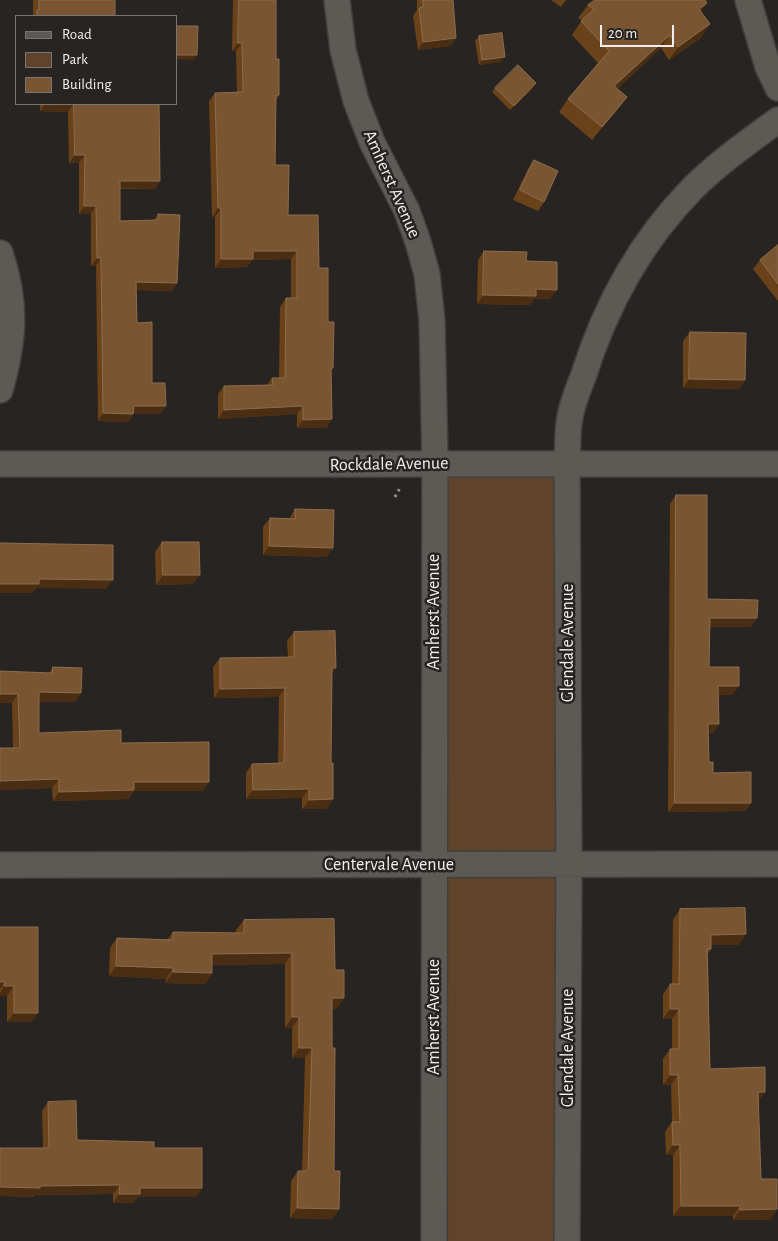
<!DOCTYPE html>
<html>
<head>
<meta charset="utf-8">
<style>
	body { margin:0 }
	#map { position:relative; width:778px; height:1241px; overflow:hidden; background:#282422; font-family:"Alegreya Sans",sans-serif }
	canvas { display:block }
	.legend { position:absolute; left:15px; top:15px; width:162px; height:90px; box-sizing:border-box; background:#282422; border:1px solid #787573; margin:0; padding:6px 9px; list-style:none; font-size:15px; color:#f1efed }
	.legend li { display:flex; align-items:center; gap:10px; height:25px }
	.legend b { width:25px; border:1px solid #787573 }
	.scale { position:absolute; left:600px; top:25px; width:74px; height:22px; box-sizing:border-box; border:2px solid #f1efed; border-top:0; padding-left:6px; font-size:15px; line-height:18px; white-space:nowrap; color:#f1efed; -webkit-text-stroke:4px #282422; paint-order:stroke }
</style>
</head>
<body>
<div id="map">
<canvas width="778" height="1241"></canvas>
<ul class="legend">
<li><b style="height:6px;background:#5d5955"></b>Road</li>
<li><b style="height:14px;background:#60432b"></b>Park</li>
<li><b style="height:14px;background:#795531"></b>Building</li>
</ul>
<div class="scale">20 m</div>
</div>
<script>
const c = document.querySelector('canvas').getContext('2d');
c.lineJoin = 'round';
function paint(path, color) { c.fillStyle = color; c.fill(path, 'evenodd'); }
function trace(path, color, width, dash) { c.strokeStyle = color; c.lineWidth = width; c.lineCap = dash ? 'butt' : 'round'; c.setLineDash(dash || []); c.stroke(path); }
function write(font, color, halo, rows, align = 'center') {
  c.font = font + ' "Alegreya Sans",sans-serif'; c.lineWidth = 5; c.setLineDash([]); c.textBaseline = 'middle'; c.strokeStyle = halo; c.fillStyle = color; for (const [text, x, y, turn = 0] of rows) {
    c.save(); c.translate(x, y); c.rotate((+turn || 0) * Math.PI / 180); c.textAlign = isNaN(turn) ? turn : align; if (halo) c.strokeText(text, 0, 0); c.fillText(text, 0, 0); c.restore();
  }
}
const green = new Path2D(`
	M435,463H567V1241H434Z`);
const path = new Path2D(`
	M395,497L400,488`);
const street = new Path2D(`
	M337,0L343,50L356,101L372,142L407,211L418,242L427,274L432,321L435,463L434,1241
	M748,0L768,67L778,88
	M0,253C17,303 14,341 0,390
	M0,464H778
	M0,865L778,864
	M567,1241L569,864L567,463C568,448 567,431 570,417C572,404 578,390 583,377C605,307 640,242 692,189C718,163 748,142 778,120`);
const wall = new Path2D(`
	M33,0H115V16H32L33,15Z
	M233,0H276V59L279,95L276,100L275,165L288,215L319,268L328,322L333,368L331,372L332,419L326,428H297V414L218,419V394L224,386L267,385L272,378H279L280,307L286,298H291V259L252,260L247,267L215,268V217H212L209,101L215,93L237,92L236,51H232Z
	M417,0H453L456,38L450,46L418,50L413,16L417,10Z
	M551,0H566L561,7Z
	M707,3L701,11V38L669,60L661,48L617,89L627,97L617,110L592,140L559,112L568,99L598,63L572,35L582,20L578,18L588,5Z
	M479,36L501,62L479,65L475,41Z
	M536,83L533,88L510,110L492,92L495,88Z
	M40,104H159L160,181L155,189H120V221L154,220L158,214L177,283L172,291L136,290L137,323L152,383L166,406L160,414H133L128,422L98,421L96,266H91V214H79V163H69L68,112L40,111Z
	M534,160L544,202L538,211L513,200L528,169Z
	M778,245V301L753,269L760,260Z
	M484,251L526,261L550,299H534L530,305L477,304L478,260Z
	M690,332L745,380L739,389L683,388V341Z
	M676,495L707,599L751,627H709V667L739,686L732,695H718L719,724L713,733H708L709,762L713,773L751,803L745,811L668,812L670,504Z
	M295,509L333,548L326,557L263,555V527L270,518L289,519Z
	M162,542L193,584L156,585L155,552Z
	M294,632L332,675L331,763L333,799L327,809H302V798L246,799V773L252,764H278L279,697L214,698L213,667L220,658L288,657L287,641Z
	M53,667L81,693L75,702H39V733L121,743L203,791H134L128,799L53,801L52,788L0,790V748H13L12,703H0L49,673Z
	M680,909L739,945H711V949L708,954L710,1069L765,1092L758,1102L761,1179L777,1209L770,1220H733V1216H673V1155H666L665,1132L672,1122L671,1085H663V1059L670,1049H672V1019H663V994L670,984H672L673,920Z
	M244,920L335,970L337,1009H332L334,1171L339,1209L332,1219L290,1218L291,1181L298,1171H302L305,1058H292V1028H285V964L212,965V973L205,984L165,983L166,979L109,976L110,948L117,938L167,940L173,932L236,933V930Z
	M0,927L32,1022H7V996H0Z
	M48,1102L77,1140L154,1148L202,1188L196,1197H138L133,1203H113V1194L35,1195L33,1197L0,1196V1148H43L42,1111Z`);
const shadedWall = new Path2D(`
	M707,3L698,16L699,9Z
	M710,24L701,38L669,60L678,47Z
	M670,35L661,48L605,100L614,86Z
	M456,38L450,46L418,50L423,42Z
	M238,43H242L236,51H232Z
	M176,55H197L194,60L176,59Z
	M505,57L501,62L479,65L482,60Z
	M536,83L533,88L510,110L514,106Z
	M627,97L617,110L592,140L602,127Z
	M45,104H73L68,112L40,111Z
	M75,155H85L79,163H69Z
	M120,181H160L155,189L114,188Z
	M84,206H96L91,214H79Z
	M218,208H221L215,217H212Z
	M253,251H297L291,259L252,260L247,267L215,268L221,259Z
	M97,258H101L96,266H91Z
	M136,282L177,283L172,291L131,290Z
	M536,289L557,290L550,299H534L530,305L477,304L483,295Z
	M689,379L745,380L739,389L683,388Z
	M134,406H166L160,414H131H133L128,422L98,421L103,413Z
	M303,406L297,414L218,419L224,410Z
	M332,419L326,428H297L303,420Z
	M269,546L333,548L326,557L263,555Z
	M163,575H200L193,584L156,585Z
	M39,579L113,580L106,589L36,588L33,593H0V584Z
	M710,618H757L751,627H703Z
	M332,668H336L330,677Z
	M718,686H739L732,695H712Z
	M285,688L279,697L214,698L220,689Z
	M39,692L81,693L75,702H32Z
	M0,694H18L12,703H0Z
	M708,724H719L713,733H702Z
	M59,779L52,788L0,790V781Z
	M134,782H209L203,791H134L128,799L53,801L59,792Z
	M309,789L302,798L246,799L253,790Z
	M333,799L327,809H302L309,800Z
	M675,803H751L745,811L668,812Z
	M746,934L739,945H704L711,935Z
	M292,953L285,964L205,965L212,954Z
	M116,966L173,968L166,979L109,976Z
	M173,972L212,973L205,984L165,983Z
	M0,982H5L0,989Z
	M4,986H14L7,996H0V993Z
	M332,998H344L337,1009H325Z
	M670,1009H679L672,1019H663Z
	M14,1013H38L32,1022H7Z
	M292,1017H299L292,1028H285Z
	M299,1048H312L305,1058H292Z
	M670,1075H678L671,1085H663Z
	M758,1092H765L758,1102Z
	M673,1145H680L673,1155H666Z
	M120,1185L113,1194L35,1195L33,1197L0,1196V1187L40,1186Z
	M140,1188H202L196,1197H138L133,1203H113L119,1194Z
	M681,1206H740L733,1216H673Z
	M297,1208L339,1209L332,1219L290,1218Z
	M777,1209L770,1220H733L740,1210Z`);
const building = new Path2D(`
	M39,0H115V16H37V10H39Z
	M239,0H276V59H279V95H276L275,165H289L288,215H318L319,268H328V322H334L333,368H331L332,419L303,420V406L224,410V386L273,385L272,378H285L286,298H297V251H253V259H221V208H218L215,93L243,92L242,43H238Z
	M423,0H453L456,38L423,42L419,8L423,7Z
	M595,0H705L707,3L699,9L710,24L678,47L670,35L614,86L627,97L602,127L568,99L609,51L581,21L594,9L588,5Z
	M176,26H198L197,55H176Z
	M502,33L505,57L482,60L479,36Z
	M518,65L536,83L514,106L495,88Z
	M74,104H159L160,181H120V221L158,220V214L180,215L177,283L136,282L137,323L152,322V383H165L166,406H134L133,414L103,413L101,258H97L96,206H84L85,155H75Z
	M534,160L558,171L544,202L520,190Z
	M778,245V284L760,260Z
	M484,251L527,252L526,261L557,262V290L536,289V296L483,295Z
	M690,332L746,333L745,380L689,379Z
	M676,495H707V599L758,600L757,618H710L709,667H739V686H718L719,724H708L709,762H713V773L751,772V803H675Z
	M295,509L334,510L333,548L269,546L270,518L295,519Z
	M162,542H199L200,575H163Z
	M0,543L113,545V580L39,579V584H0Z
	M335,631L336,668H332L331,763H333V799L309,800V789L253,790L252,764L284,763L285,688L220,689V658L294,657V632Z
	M53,667L82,668L81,693L39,692V733L121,730V743L209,742V782H134V790L59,792V779L0,781V748H20L18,694H0V671L52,673Z
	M745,908L746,934L711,935V949H707L710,1069L765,1067V1092H758L761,1179H777V1209L740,1210V1206H681L680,1145H673L672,1122H680L678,1075H670V1049H679V1009H670V984H679L680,909Z
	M334,919L335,970H344V998H332V1048H335L334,1171H340L339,1209L297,1208L298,1171H308L312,1048H299V1017H292V953L212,954V973L173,972V968L116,966L117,938L173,940V932L244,933V920Z
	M0,927H38V1013H14V986H4L5,982H0Z
	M76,1101L77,1140L154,1142V1148H202V1188H140V1194H119L120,1185L40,1186V1188L0,1187V1148H49L48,1102Z`);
const streetNames = [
	["Amherst Avenue",392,184,66],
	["Rockdale Avenue",389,464,-1],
	["Amherst Avenue",434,612,-90],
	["Glendale Avenue",568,643,-90],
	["Centervale Avenue",389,865],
	["Amherst Avenue",434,1017,-90],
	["Glendale Avenue",568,1048,-90]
];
paint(green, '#60432b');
trace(street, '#42403d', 28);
trace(path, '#959290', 3, [2.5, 4]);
trace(street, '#5d5955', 25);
paint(wall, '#6a421a');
paint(shadedWall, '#4a2e14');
paint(building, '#795531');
trace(building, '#8c6d4e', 1);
write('18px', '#f1efed', '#282422', streetNames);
</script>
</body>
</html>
